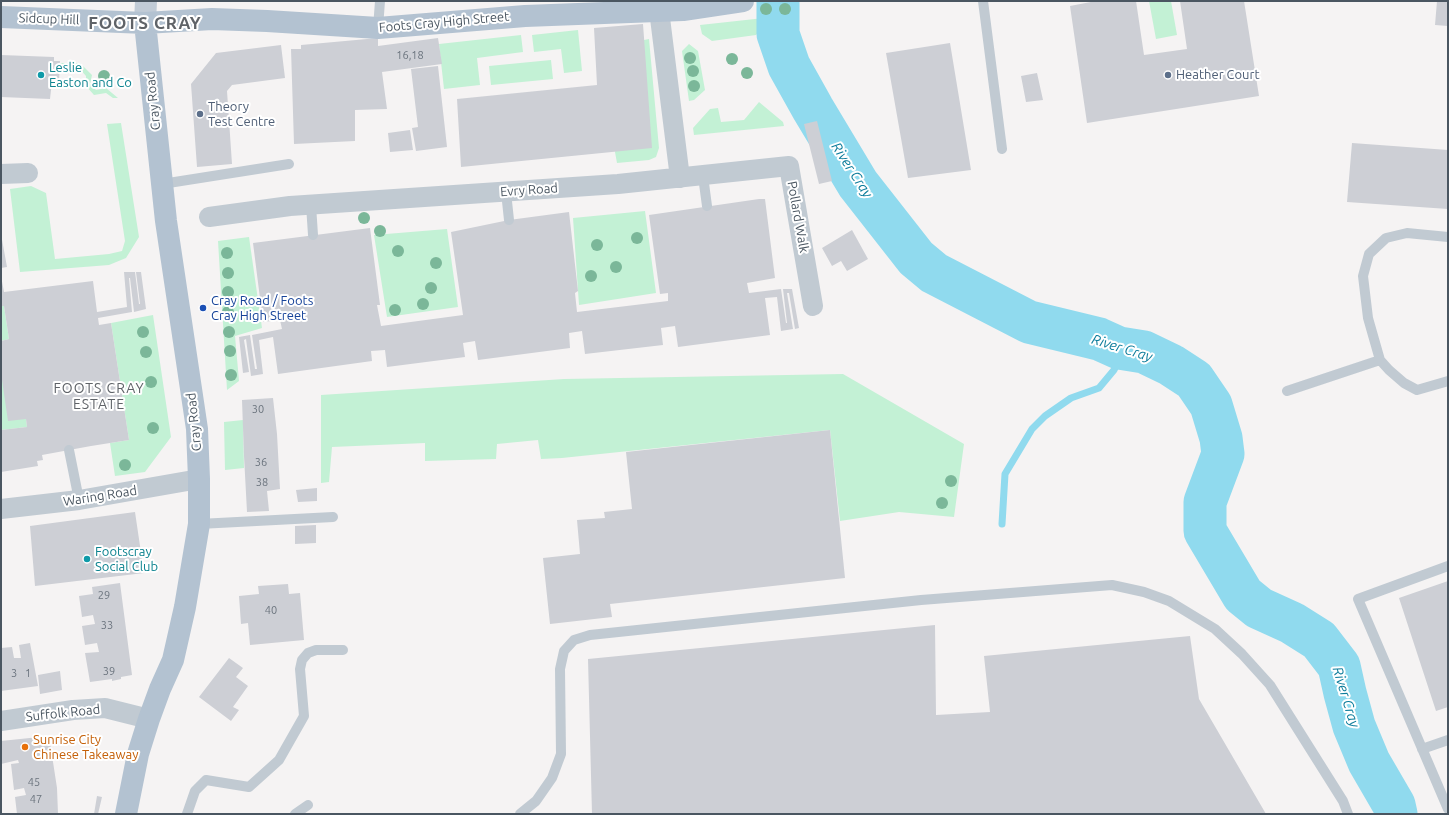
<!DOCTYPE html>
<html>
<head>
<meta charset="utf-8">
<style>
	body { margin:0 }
	#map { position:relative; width:1449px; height:815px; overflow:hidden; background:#f5f3f3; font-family:Ubuntu,sans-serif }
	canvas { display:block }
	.frame { position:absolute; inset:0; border:2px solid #4a5661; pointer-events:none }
</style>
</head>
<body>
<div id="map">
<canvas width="1449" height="815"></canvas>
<div class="frame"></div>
</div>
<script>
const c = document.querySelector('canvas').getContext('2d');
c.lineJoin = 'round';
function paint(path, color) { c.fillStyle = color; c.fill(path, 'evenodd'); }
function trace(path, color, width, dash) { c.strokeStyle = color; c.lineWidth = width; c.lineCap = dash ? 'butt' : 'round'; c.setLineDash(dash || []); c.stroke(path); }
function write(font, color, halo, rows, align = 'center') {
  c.font = font + ' Ubuntu,sans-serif'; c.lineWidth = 4; c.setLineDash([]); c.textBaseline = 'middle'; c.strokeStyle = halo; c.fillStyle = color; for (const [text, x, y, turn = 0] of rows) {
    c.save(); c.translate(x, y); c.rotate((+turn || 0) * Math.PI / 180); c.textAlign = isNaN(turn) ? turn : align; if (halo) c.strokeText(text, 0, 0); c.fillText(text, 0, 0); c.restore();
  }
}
const green = new Path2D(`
	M1149,1H1171L1177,35L1156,39Z
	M764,18L765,25L756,35L712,41L702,34L700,25Z
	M578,30L582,71L564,73L561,49L534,52L532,35Z
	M521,35L523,52L477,58L480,85L444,89L439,44Z
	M649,39L659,148L656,157L649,160L617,163L615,152L644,40Z
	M689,44L698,51L705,90L694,100L689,101L682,51Z
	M551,60L553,79L491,85L489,66Z
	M60,63H80L92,75L90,84L96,90L106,88L118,98H113L106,93L94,95L86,86V76L79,68L60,70Z
	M759,102L783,122L784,126L694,135L693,128L710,109L718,108L721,122L744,120Z
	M121,123L139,237L126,258L109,265L20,272L10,189L31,186L46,193L55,259L109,254L122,251L125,241L107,124Z
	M645,211L656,293L579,305L573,218Z
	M447,229L458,307L387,317L374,235Z
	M249,237L262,328L235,336L239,381L227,390L218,241Z
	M1,306H4L9,339L1,341Z
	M153,315L171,437L145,472L115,476L110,443L129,440L111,323Z
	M1,373L26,419L27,427L1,430Z
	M843,374L964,444L954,517L899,512L840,521L830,430L562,458L541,459L538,440L497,444L496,459L425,461V443L332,447L329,482L321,483V395L564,379Z
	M243,420L244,468L225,470L224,422Z`);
const stream = new Path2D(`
	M1002,524L1005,474L1032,429L1045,416L1071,398L1099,388L1114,370L1119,360V348`);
const river = new Path2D(`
	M778,1V34L789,66L813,109L858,184L916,258L934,273L1029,322L1099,339L1119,348L1144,352L1171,365L1194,380L1211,405L1221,438L1223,454L1205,502V531L1243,595L1259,608L1292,623L1319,640L1339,666L1345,693L1354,726L1369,762L1394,805L1396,814`);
const building = new Path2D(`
	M1096,1H1136L1144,55L1187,49L1180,1H1244L1259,96L1087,123L1070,6Z
	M1437,1H1448V26L1435,25Z
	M643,24L652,148L461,167L457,99L597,85L594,28Z
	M378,38V46L438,38L442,64L382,72L387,109L355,110V141L294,144L291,49H301V45Z
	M950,43L971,170L908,178L886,53Z
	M281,45L285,78L232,85L227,91L232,164L197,167L191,84L216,53Z
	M1,55L54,57V61H60L59,82L52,81L50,99L1,97Z
	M438,66L447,147L416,151L412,128L418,127L411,69Z
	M1037,73L1043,100L1026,102L1021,76Z
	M817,121L832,181L819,184L804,124Z
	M410,130L413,150L390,152L388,133Z
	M1352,143L1448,150V209L1347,202Z
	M759,199H765L775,278L747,283L749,293L781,289L786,323H787L783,289H792L799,328L795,329L789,293H787L793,329L781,331L777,297L765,298L770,335L678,347L675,326L661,328L663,345L585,354L582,331L569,333L570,348L478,360L475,341L463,343L465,357L387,367L385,350L371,351L372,361L278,374L273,337L259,340L263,374L251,376L246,339L244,340L249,372L243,373L239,337L250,335L255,369H257L252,335L282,329L280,320L263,322L253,243L370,228L380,305H377L381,326L463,315L451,232L509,220L569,212L578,291L575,293L577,312L668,301V293L660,294L649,215Z
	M852,230L868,259L847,271L841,261L832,266L822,248Z
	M1,234L7,267L1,268Z
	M124,272H135L139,304H140L136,272H141L146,309L134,312L130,278H129L132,312L98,318L99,325L111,323L129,440L91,446L42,455L43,460L37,461L38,466L1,472V430L27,427L26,419L8,421L1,373V341L9,339L4,306H1V276L4,292L93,281L97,312L127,307Z
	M273,398L277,434L280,489L267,491L269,511L247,512L244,456L242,400Z
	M830,430L845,578L610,604L612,617L550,624L543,558L580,554L577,520L605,518L604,512L632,509L626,452Z
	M317,488V501L298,502L296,490Z
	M135,512L144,573L35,586L30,526Z
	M316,525V543L295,544V526Z
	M1448,581V707L1436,711L1399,598Z
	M120,583L132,675L121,677V679L112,681V679L90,682L85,653L99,652L97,643L85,645L82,626L95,624L93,615L82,617L79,596L93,594L92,587Z
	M288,584L289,594L300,593L304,640L250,645L248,623L241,624L239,596L259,594L258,586Z
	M935,625L936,715L990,712L984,656L1190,636L1199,699L1266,814H592L588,659Z
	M30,643L38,686L1,691V648L12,647L14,658H21L19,645Z
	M229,658L243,668L236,677L248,686L233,707L239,710L231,721L199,697Z
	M60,671L62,690L40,694L38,675Z
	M49,736L57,788L58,814H17L15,797L26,795L24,788L14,790L11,764L19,763L18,760L1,764V741Z
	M97,796L102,797L98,814H94Z`);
const lane = new Path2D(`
	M983,1L1002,149
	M378,28L380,1
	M703,176L707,206
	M162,184L289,164
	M506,192L509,220
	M311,205L313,235
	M1448,237L1407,233L1386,238L1369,254L1363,276L1368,318L1380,360L1389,370L1404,383L1417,390L1448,381
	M1287,391L1380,360
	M69,450L79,500
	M199,524L333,517
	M1448,566L1358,599L1448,809
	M1422,749L1448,740
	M187,814L195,791L206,780L249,787L279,760L304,716L300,669L302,660L308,653L316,650H343
	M295,814L308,805
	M520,814L536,801L552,778L561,754L560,669L564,651L574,640L590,635L921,600L1112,585L1144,592L1169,601L1215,629L1242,654L1270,685L1343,801L1348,814`);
const street = new Path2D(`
	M659,10L680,178
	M1,174L28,173
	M209,217L290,206L618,184L789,166L813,306
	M1,509L79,500L199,479
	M1,721L73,710L105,708L149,719`);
const secondary = new Path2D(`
	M145,23L146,1`);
const primary = new Path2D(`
	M1,17L145,23L212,19L267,21L378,28L525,16L683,10L743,1
	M126,814L138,754L149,719L160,689L173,660L185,607L199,524V479L197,429L166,221L145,23`);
const trees = [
	[766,9],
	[785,9],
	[690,58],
	[732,59],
	[693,71],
	[747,73],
	[104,76],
	[694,86],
	[364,218],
	[380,231],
	[637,238],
	[597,245],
	[398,251],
	[227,253],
	[436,263],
	[616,267],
	[228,273],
	[591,276],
	[431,288],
	[228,292],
	[423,304],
	[395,310],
	[228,312],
	[143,332],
	[229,332],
	[230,351],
	[146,352],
	[231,375],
	[151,382],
	[153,428],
	[125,465],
	[951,481],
	[942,503]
];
const markers = [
	[41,75,4,"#0f9aa8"],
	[1168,75,4,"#5c6f8a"],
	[200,114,4,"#5c6f8a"],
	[203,308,4,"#1a4fb4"],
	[87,559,4,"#0f9aa8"],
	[25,747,4,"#e8710a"]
];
const numberNames = [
	["16,18",410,55],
	["30",258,409],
	["36",261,462],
	["38",262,482],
	["29",104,595],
	["40",271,610],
	["33",107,625],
	["39",109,671],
	["3",14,673],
	["1",28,673],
	["45",34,782],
	["47",36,799]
];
const streetNames = [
	["Sidcup Hill",49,19,2],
	["Foots Cray High Street",444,22,-5],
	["Cray Road",153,101,-96],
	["Evry Road",529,190,-4],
	["Pollard Walk",798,217,80],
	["Cray Road",194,422,-96],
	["Waring Road",100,496,-9],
	["Suffolk Road",63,713,-6]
];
const cultureNames = [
	["Leslie",49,68],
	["Easton and Co",49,83],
	["Footscray",95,552],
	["Social Club",95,567]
];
const serviceNames = [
	["Heather Court",1176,75],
	["Theory",208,107],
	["Test Centre",208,122]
];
const transitNames = [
	["Cray Road / Foots",211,301],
	["Cray High Street",211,316]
];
const foodNames = [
	["Sunrise City",33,740],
	["Chinese Takeaway",33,755]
];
const waterNames = [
	["River Cray",852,170,57],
	["River Cray",1122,348,17],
	["River Cray",1346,697,73]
];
const neighbourhoodNames = [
	["FOOTS CRAY",99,388],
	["ESTATE",99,404]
];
const districtNames = [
	["FOOTS CRAY",145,23]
];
paint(green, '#c3f1d5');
trace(stream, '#90daee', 7);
trace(river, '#90daee', 43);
paint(building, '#cdcfd5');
trace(lane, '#c1cad2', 10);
trace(street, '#c1cad2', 20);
trace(secondary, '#c1cbd6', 22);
trace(primary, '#b3c2d1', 22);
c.fillStyle = '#7bb799';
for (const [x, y] of trees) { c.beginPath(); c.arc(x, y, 6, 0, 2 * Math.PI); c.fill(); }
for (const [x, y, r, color] of markers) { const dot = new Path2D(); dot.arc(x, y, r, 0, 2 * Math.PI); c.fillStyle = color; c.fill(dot); trace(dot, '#fff', 1.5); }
write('11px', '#6b747e', null, numberNames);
write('13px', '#4a5661', '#fff', streetNames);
write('13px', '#0d838f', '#fff', cultureNames, 'left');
write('13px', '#4e5e75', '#fff', serviceNames, 'left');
write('13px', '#164399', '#fff', transitNames, 'left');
write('13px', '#c56008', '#fff', foodNames, 'left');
write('italic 14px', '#0c7c9b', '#fff', waterNames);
c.letterSpacing = '1px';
write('14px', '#5f6368', '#fff', neighbourhoodNames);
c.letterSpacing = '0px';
c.letterSpacing = '1px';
write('bold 17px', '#5f6368', '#fff', districtNames);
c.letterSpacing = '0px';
</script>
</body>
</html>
